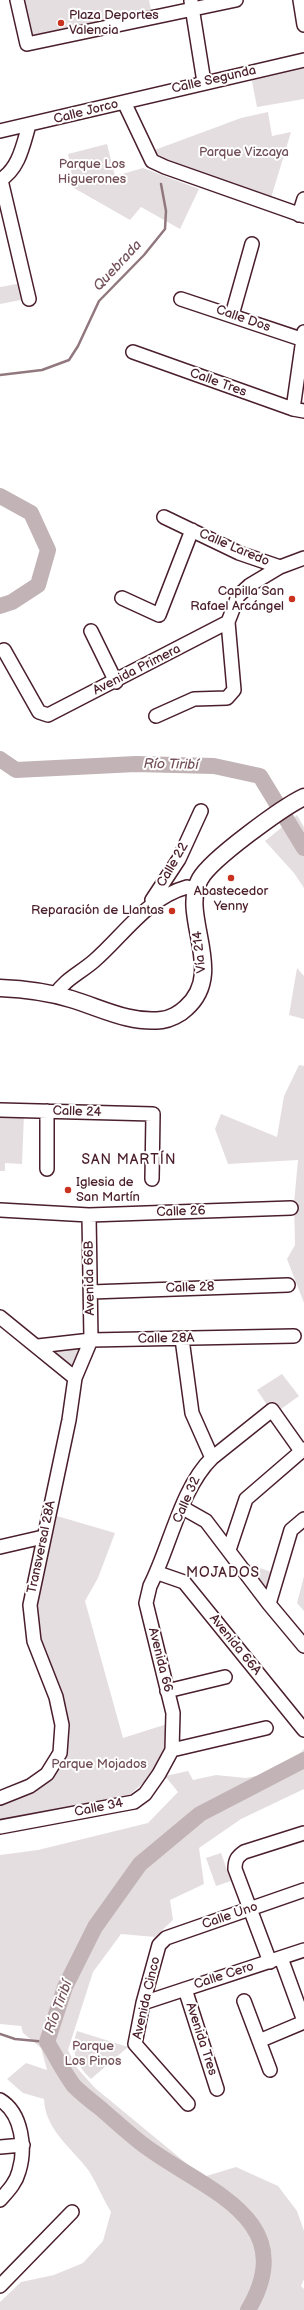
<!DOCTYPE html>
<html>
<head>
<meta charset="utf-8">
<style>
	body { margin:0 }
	canvas { display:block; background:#fff }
</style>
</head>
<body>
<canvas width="304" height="2310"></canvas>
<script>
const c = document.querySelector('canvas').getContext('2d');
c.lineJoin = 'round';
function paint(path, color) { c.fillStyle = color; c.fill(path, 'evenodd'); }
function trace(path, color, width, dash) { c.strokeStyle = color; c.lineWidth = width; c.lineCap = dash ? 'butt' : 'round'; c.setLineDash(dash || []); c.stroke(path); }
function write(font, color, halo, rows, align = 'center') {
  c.font = font + ' "Balsamiq Sans",sans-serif'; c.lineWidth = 4; c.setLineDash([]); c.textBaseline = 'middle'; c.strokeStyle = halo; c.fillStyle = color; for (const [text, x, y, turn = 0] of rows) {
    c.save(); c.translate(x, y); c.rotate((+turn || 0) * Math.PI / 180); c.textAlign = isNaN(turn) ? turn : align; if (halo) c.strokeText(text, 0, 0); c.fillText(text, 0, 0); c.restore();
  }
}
const green = new Path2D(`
	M24,0H149L151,10L33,37Z
	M304,67V99L257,107L251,76Z
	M268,112L272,136L291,132L271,198L164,158L152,151L241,118Z
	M107,144L115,176L143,168L199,189L180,229L141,207L130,220L74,188L68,154Z
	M17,284L21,300L0,304V287Z
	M297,815L304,827V888L294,873L265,841Z
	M297,968L304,976V1019L289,1015Z
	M299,1065L304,1066V1303L287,1259L295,1245L294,1203L298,1160L228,1164L215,1129L221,1114L277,1137L284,1096Z
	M0,1113L24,1114L22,1164L5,1163V1171H0Z
	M84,1345L74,1369L47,1348Z
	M282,1374L299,1396L277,1412L269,1408L257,1390Z
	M57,1516L115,1533L98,1578L85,1601L123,1738L167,1724L166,1749L152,1775L125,1799L0,1821V1804L23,1795L62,1760L68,1741L67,1709L40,1641L35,1606Z
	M244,1562L274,1573L269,1588L266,1589Z
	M304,1576V1611L297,1603Z
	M304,1749V1789L241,1819L199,1848L204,1884L170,1900L173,1920L155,1937L121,1934L93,1972L68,2050L77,2068L95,2088L203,2177L236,2167L278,2186L297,2211L304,2231V2279L301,2286L304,2289V2310H0V2302L21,2282L54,2275L83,2263L103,2241L111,2212C103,2199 97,2184 89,2171C72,2148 45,2130 44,2099L23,2093L7,2079L26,2063L47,2070L41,2048L23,2033L21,2026L0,2024V1855L38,1850L148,1823L178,1792L165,1776L188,1771L193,1780L216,1775L246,1778L266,1774L294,1760Z
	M221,1853L231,1881L216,1886L206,1858Z
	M77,2031L128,2047L91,2079C76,2065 70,2050 77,2031Z`);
const stream = new Path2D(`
	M0,375L42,370L69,360L78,346L99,301L144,255L165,229L166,211L161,184
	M0,2034L15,2039L47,2042`);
const river = new Path2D(`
	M0,496L31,513L48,550L38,585L12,602L0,606
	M0,759L16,770L136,764L214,766L260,776L304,848
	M248,2310C304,2216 198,2188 141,2143C127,2132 113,2119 100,2108C91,2101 82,2094 74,2086C64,2073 56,2056 47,2042L65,1987L95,1927L140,1864L200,1814L304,1760`);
const minor = new Path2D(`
	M17,0L27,44L236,0
	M300,0L304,25
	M191,1L204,82
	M124,102L152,161L165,167L304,216
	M0,131L304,60
	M0,180C19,169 23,145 29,125
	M1,180L29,299
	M299,215L304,199
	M181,299L304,340
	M232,315L252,244
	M133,352L293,409L304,411
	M293,409L304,332
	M164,517L239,553L280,567L304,558
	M122,598L159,615L192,530
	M91,631L116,682
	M4,650L39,712L48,715L228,622L238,596L250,585L280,567
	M156,716L194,699L227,698L234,690L228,622
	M152,900L179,859L201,811
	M55,995C64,980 80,973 94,961C124,935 147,898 187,887
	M0,1110L153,1114L152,1179
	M47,1169V1111
	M0,1210L89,1215L291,1208
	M91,1292L288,1285
	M0,1317L75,1378
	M182,1339L192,1413L212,1458
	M38,1346L91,1340L294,1336
	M183,1508L206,1521L269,1604L304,1646
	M0,1547L43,1537
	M229,1550L246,1499L304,1449
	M158,1573L184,1582L304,1730
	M269,1604L291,1530L304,1519
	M167,1691L225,1677
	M172,1750L266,1728
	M0,1798L30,1786L47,1774L60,1753L62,1725L56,1697L34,1641L30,1605L69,1420L75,1378L91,1340L89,1215
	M0,1827L134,1802L145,1794L159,1774L172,1750L173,1713L146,1603L150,1586C170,1547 181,1488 212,1458L272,1410L301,1451
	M281,1958L304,2021
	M270,1962L235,1869C235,1860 237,1857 244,1852L304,1833
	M185,1989L217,2089
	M244,2001L270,2070
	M143,2003L304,1950
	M259,2041L304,2022
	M0,2100C22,2113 26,2148 19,2171C16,2183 8,2191 0,2200
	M188,2104L135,2044L143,2003L159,1945L166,1938L304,1890
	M0,2147L23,2145
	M0,2286L72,2212`);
const major = new Path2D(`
	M0,988C25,989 48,992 71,999C101,1008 130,1024 162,1020C170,1019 180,1014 186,1008C227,972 179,916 200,879C211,859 283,807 304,797`);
const markers = [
	[61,23,4,"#c8321e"],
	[292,599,4,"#c8321e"],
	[231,878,4,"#c8321e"],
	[172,911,4,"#c8321e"],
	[68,1190,4,"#c8321e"]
];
const poiNames = [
	["Plaza Deportes",69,16],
	["Valencia",69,31],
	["Capilla San",284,592,"right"],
	["Rafael Arcángel",284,607,"right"],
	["Abastecedor",231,892,"center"],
	["Yenny",231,907,"center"],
	["Reparación de Llantas",164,911,"right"],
	["Iglesia de",76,1183],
	["San Martín",76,1198]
];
const streetNames = [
	["Calle Segunda",214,80,-13],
	["Calle Jorco",86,112,-14],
	["Calle Dos",243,319,19],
	["Calle Tres",218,383,20],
	["Calle Laredo",234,548,23],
	["Avenida Primera",137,670,-27],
	["Calle 22",173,865,-60],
	["Vía 214",200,952,-96],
	["Calle 24",77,1112,2],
	["Calle 26",181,1212,-2],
	["Avenida 66B",90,1278,-91],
	["Calle 28",190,1288,-2],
	["Calle 28A",166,1339,-1],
	["Calle 32",187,1500,-66],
	["Transversal 28A",42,1547,-78],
	["Avenida 66A",235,1645,51],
	["Avenida 66",160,1660,76],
	["Calle 34",99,1808,-11],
	["Calle Uno",230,1916,-19],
	["Calle Cero",224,1976,-18],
	["Avenida Cinco",147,1998,-77],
	["Avenida Tres",201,2039,72]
];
const parkNames = [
	["Parque Vizcaya",244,153],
	["Parque Los",92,165],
	["Higuerones",92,180],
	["Parque Mojados",99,1765],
	["Parque",93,2047],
	["Los Pinos",93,2062]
];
const waterNames = [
	["Quebrada",118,266,-47],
	["Río Tiribí",171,765,1],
	["Río Tiribí",59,2007,-70]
];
const neighbourhoodNames = [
	["SAN MARTÍN",129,1160],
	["MOJADOS",223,1573]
];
paint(green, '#e5dee0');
trace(stream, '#91787e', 2.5);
trace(river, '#c1b3b6', 16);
trace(minor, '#4a1f2b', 16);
trace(major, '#4a1f2b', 19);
trace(minor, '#fff', 13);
trace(major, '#fff', 16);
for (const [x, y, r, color] of markers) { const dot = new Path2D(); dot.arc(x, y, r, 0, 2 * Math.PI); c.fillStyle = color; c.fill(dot); trace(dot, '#fff', 1.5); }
write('13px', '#4a1f2b', '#fff', poiNames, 'left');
write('13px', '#4a1f2b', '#fff', streetNames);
write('13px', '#714f58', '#fff', parkNames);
write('italic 14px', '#74535c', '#fff', waterNames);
c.letterSpacing = '1px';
write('14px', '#4a1f2b', '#fff', neighbourhoodNames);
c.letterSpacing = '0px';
</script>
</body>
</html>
